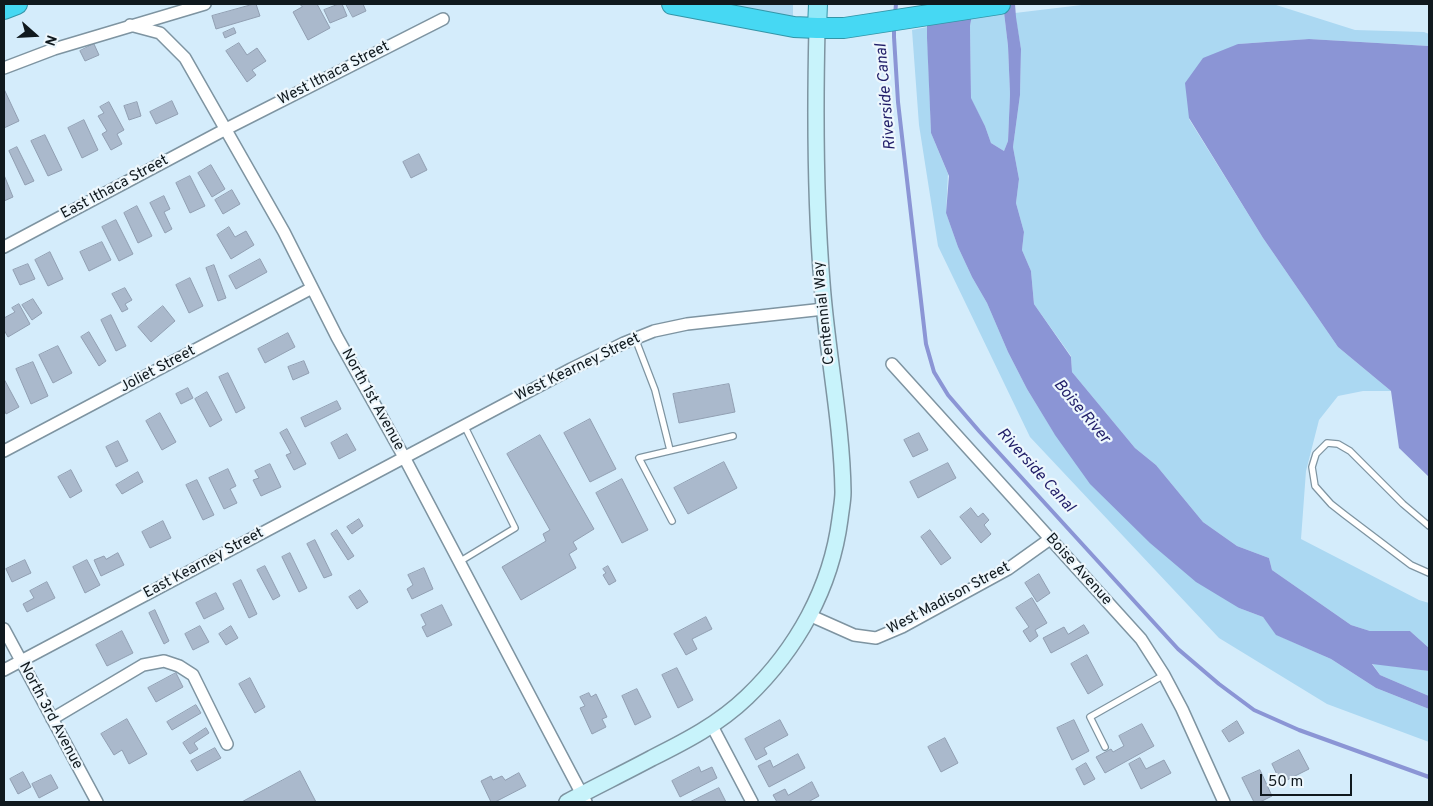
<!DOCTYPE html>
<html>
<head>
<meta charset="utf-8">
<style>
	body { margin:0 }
	#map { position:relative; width:1433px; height:806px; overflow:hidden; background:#d4ecfb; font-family:Overpass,sans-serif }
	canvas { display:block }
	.frame { position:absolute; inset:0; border:5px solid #10191e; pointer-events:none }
	.north { position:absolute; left:10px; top:10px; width:50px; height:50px; -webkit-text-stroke:4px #edf7fd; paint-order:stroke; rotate:109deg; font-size:14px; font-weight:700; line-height:20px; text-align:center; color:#10191e }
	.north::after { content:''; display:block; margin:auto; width:18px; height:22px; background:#10191e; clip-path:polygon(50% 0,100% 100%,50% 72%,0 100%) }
	.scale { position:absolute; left:1260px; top:774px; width:92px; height:22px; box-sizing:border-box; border:2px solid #10191e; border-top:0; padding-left:6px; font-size:15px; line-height:18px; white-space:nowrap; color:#10191e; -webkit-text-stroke:4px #edf7fd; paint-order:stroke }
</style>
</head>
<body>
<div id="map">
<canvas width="1433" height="806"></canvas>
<div class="frame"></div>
<div class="north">N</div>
<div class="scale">50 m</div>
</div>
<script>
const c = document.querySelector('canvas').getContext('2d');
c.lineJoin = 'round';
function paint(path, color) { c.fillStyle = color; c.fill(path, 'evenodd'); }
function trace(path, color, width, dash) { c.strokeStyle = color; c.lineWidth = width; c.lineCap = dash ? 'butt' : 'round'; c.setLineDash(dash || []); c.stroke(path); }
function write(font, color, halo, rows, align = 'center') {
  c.font = font + ' Overpass,sans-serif'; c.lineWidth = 4.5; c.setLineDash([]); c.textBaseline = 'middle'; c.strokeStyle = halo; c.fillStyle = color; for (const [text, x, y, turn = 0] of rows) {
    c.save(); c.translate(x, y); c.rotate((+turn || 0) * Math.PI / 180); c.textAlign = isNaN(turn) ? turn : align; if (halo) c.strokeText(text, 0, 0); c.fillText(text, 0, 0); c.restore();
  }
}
const green = new Path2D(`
	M727,4H793V17Z
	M974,4H1003L1008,46L1010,94L1008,141L1004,151L991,143L985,126L971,99L970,26Z
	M1090,4H1273L1355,30L1424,32L1429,34V46L1309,39L1238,44L1189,119L1263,238L1338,347L1391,391H1363L1338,396L1319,420L1306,471L1301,539L1419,600L1429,603V648L1410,631H1370L1351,625L1272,570L1269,558L1237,546L1203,522L1156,465L1135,448L1072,372L1071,356L1034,304L1031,271L1022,250L1024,232L1016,203L1019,179L1013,147L1020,95L1021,49L1015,13Z
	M927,27L931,133L948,174L946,213L958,247L972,277L987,303L1008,352L1027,389L1054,433L1239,608L1263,617L1277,635L1331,659L1376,688L1429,709V742L1327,704L1219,638L1030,437L938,246L919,125L912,30Z
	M1372,663L1429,671V696L1380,675Z`);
const water = new Path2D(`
	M927,4H974L970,26L971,98L985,126L991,143L1004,151L1008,141L1010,94L1008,46L1003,4H1015L1016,17L1021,49L1020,95L1013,147L1019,179L1016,203L1024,232L1022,250L1031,271L1034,304L1071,357L1072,372L1135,448L1156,465L1203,522L1237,546L1269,558L1272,570L1351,625L1370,631H1410L1429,648V671L1372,664L1380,675L1429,696V709L1376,688L1331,659L1276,635L1263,617L1239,608L1196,582L1150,543L1090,484L1055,435L1027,389L1008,352L987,303L972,277L958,247L946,213L949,176L931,133L927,38Z
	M1309,39L1429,46V477L1399,448L1391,391L1338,347L1263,238L1189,118L1185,83L1203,58L1238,44Z`);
const stream = new Path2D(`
	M895,15L896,4
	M894,27V37L898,102L926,344L934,372L948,395L979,431L1178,649L1219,684L1254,710L1299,730L1429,777`);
const building = new Path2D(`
	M254,4H256L260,16L216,29L212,16Z
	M300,4H317L330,28L308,40L293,12L302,7Z
	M339,4H342L347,16L330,23L324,10Z
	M346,4H363L366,11L353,17Z
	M234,28L236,33L225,38L223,33Z
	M239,43L247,55L257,48L266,61L252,70L256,75L247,82L226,51Z
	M94,44L99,55L85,61L80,51Z
	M4,89L19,121L4,128Z
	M172,101L178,114L156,124L150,112Z
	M109,102L124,130L117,134L122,144L111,150L102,134L107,131L98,116L104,113L100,107Z
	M137,102L141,116L129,120L124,106Z
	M84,120L98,150L82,158L68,128Z
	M45,135L62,170L48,176L31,141Z
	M17,147L34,181L25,185L9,151Z
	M419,154L427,170L411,178L403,162Z
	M211,165L225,189L212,197L198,173Z
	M4,175L13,197L4,201Z
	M190,176L205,206L190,213L176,183Z
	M232,190L240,204L223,214L215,200Z
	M164,196L170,209L164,212L172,229L165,233L150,203Z
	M137,206L152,236L138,243L124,213Z
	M116,220L133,254L119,261L102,227Z
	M229,227L235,237L246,231L254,245L231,259L217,235Z
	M102,242L111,260L89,271L80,252Z
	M50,252L63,279L48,286L35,260Z
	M260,259L267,272L236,289L229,276Z
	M28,264L35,279L20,285L13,270Z
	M214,265L226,298L218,301L206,268Z
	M190,278L203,306L189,313L176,285Z
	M125,288L132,300L125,304L128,309L122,312L112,294Z
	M33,299L42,313L32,320L22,305Z
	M19,304L30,324L8,337L4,330V318L15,312L12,308Z
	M163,306L175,321L151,342L138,327Z
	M111,315L126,346L116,351L101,320Z
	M89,332L106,361L99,366L81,337Z
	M288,333L295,347L265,363L258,349Z
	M58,346L72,373L53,383L39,355Z
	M304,361L309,373L293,380L288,367Z
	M33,362L48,396L31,404L16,369Z
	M228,373L245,408L236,413L219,377Z
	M4,379L19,407L6,414L4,409Z
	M729,384L735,412L679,423L673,394Z
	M188,388L193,398L181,404L176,394Z
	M207,392L222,420L210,427L195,399Z
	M337,401L341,409L305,427L301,418Z
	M160,413L176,442L162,450L146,421Z
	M590,419L616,469L590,482L564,433Z
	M287,429L306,464L294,470L286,455L291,453L280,433Z
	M919,433L928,450L913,457L904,440Z
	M347,434L356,450L339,459L331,443Z
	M540,435L594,529L573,542L577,549L569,554L576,568L521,600L502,567L546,541L543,534L550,530L507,454Z
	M118,441L128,461L116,467L106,447Z
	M724,462L737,488L688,514L674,488Z
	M948,463L956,478L918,498L910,482Z
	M270,464L281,487L261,496L253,480L259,478L255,471Z
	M228,469L236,486L230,489L237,503L224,509L209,478Z
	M71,470L82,491L70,498L58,477Z
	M138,472L143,482L122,494L116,485Z
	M622,479L648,530L622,543L596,493Z
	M197,480L214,515L203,520L186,485Z
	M971,508L978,517L983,513L989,520L984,525L991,534L981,543L960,517Z
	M359,519L363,526L352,534L347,527Z
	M163,521L171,538L150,548L142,532Z
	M337,530L354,556L348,560L331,534Z
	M930,530L951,558L941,565L921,537Z
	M315,540L332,575L324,578L307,544Z
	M118,553L124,565L101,576L94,560L104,556L106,559Z
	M290,553L307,588L299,592L282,557Z
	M25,560L31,573L12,582L6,569Z
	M87,560L100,585L85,593L73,567Z
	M265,566L280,596L273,600L257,570Z
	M608,566L616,581L609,585L603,575L606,573L603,569Z
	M424,568L433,589L412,599L407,589L413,585L408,575Z
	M1039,574L1050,593L1037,602L1025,583Z
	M241,580L257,614L249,618L233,584Z
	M47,582L55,598L27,612L23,604L34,598L30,591Z
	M360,590L368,602L357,609L349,597Z
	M216,593L224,609L204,619L196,603Z
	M1032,598L1047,623L1035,630L1038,636L1030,642L1023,631L1029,627L1016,608Z
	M442,605L452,625L427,637L422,627L426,625L421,615Z
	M155,610L169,641L164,644L149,613Z
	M706,617L712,629L692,639L697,649L686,655L674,634Z
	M1084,625L1089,633L1051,653L1043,638L1064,627L1068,634Z
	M200,626L209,642L193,650L185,634Z
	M231,626L238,638L226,645L219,634Z
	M122,631L133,653L107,666L96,645Z
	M1087,655L1103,685L1088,694L1071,664Z
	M677,668L693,700L678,708L662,675Z
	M176,673L183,687L156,702L148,688Z
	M250,678L265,707L255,713L239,684Z
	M637,689L651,717L635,725L622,696Z
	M589,693L591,697L596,694L607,717L602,719L606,727L592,734L580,708L585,706L580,697Z
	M196,705L201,713L172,730L167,722Z
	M127,719L147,754L129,764L122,750L114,755L101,734Z
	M780,720L788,735L764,748L767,754L756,760L745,739Z
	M1074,720L1089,751L1072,760L1057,728Z
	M1237,721L1244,733L1229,742L1222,731Z
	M1142,724L1154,746L1105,773L1096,757L1111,749L1113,752L1124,746L1119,736Z
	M206,728L209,733L194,743L198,749L190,754L183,743Z
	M945,738L958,763L941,772L928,747Z
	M215,748L221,758L197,771L191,761Z
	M1299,750L1309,769L1281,783L1272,764Z
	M798,754L805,768L769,787L758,766L770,760L773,767Z
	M1140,758L1146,769L1164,760L1171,773L1141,789L1129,764Z
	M1086,763L1095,779L1084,785L1076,769Z
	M699,767L701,772L712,767L717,778L680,797L672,781Z
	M1260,770L1272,796L1260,802H1254L1242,778Z
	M300,771L316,802H242Z
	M23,772L31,787L18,794L10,779Z
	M519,773L526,786L495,802H491L481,781L491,776L493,780L502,776L505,780Z
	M51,775L58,788L39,798L32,784Z
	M812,782L819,796L808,802H777L773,795L785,789L788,795Z
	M719,788L726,802H690Z`);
const lane = new Path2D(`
	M635,338L655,390L670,450
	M672,521L639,458L733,436
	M1429,526L1403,504L1350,451L1338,444L1327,443L1316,454L1312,467L1315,486L1331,504L1345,515L1411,565L1429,573
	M459,562L515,528L464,425
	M1105,747L1090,717L1164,675`);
const street = new Path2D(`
	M130,25L160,33L185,58L284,232L337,337L404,457L586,802
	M4,68L54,49L205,4
	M4,247L226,129L443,19
	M892,364L1141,639L1164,675L1182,709L1224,802
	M4,451L312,288
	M809,615L854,635L876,638L902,627L1008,569L1050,539
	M4,629L97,802
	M4,670L571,369L624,343L654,331L687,324L824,309
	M52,719L143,665L164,661L179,666L193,675L227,744
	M712,726L752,802`);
const secondary = new Path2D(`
	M567,802C595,787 624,773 652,758C686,741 719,724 747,697C797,649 831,588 840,519C841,510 843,501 843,492C842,422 827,353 822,283C815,198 815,114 817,28`);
const primary = new Path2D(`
	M817,28L818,4`);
const highway = new Path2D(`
	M672,4L794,27L817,28H844L1000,4
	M4,9L17,4`);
const streetNames = [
	["West Ithaca Street",334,74,-27],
	["East Ithaca Street",115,188,-28],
	["Centennial Way",825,313,-96],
	["West Kearney Street",578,368,-26],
	["Joliet Street",158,370,-28],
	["North 1st Avenue",372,400,61],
	["East Kearney Street",204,564,-28],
	["Boise Avenue",1078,570,48],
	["West Madison Street",949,599,-28],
	["North 3rd Avenue",50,716,62]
];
const waterNames = [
	["Riverside Canal",887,97,-95],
	["Boise River",1081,412,50],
	["Riverside Canal",1035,471,48]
];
paint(green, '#abd8f2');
paint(water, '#8b95d5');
trace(stream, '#8b95d5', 4);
paint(building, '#aab9cc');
trace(building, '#919fb2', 1);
trace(lane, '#7e94a1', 8);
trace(street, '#7e94a1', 14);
trace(secondary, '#7e94a1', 18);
trace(primary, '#3395a8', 20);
trace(highway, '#3395a8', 22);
trace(lane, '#fff', 5.5);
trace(street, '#fff', 11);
trace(secondary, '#c8f3fb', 15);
trace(primary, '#90e8f8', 18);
trace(highway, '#46d8f3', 20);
write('15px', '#10191e', '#edf7fd', streetNames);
write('italic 16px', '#211e68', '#edf7fd', waterNames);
</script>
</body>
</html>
